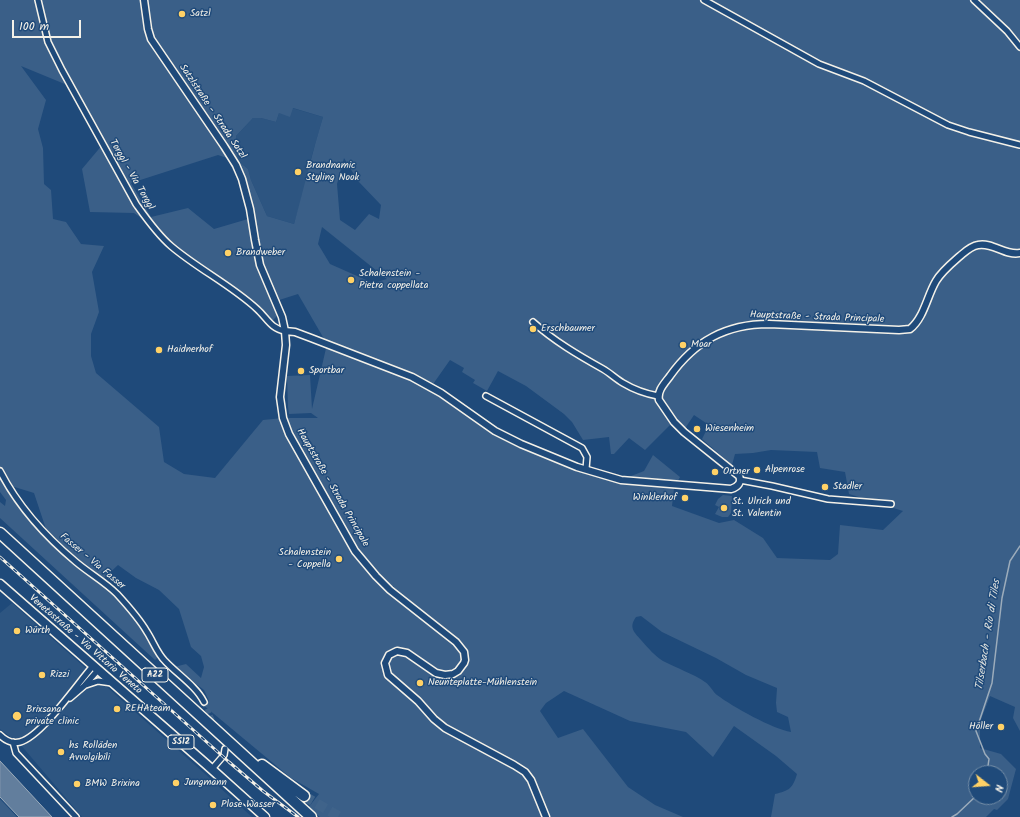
<!DOCTYPE html>
<html>
<head>
<meta charset="utf-8">
<style>
	body { margin:0 }
	#map { position:relative; width:1020px; height:817px; overflow:hidden; background:#1f4a7a; font-family:Kalam,sans-serif }
	canvas { display:block }
	.north { position:absolute; left:968px; top:765px; width:40px; height:40px; box-sizing:border-box; background:#1f4a7a; border:1px solid #748da6; border-radius:50%; rotate:107deg; font-size:11px; font-weight:700; line-height:16px; text-align:center; color:#f4f1e8 }
	.north::after { content:''; display:block; margin:auto; width:14px; height:18px; background:#ffd166; clip-path:polygon(50% 0,100% 100%,50% 72%,0 100%) }
	.scale { position:absolute; left:12px; top:20px; width:69px; height:18px; box-sizing:border-box; border:2px solid #f4f1e8; border-top:0; padding-left:5px; font-size:12px; line-height:14px; white-space:nowrap; color:#f4f1e8; -webkit-text-stroke:3px #1f4a7a; paint-order:stroke }
</style>
</head>
<body>
<div id="map">
<canvas width="1020" height="817"></canvas>
<div class="north">N</div>
<div class="scale">100 m</div>
</div>
<script>
const c = document.querySelector('canvas').getContext('2d');
c.lineJoin = 'round';
function paint(path, color) { c.fillStyle = color; c.fill(path, 'evenodd'); }
function trace(path, color, width, dash) { c.strokeStyle = color; c.lineWidth = width; c.lineCap = dash ? 'butt' : 'round'; c.setLineDash(dash || []); c.stroke(path); }
function write(font, color, halo, rows, align = 'center') {
  c.font = font + ' Kalam,sans-serif'; c.lineWidth = 3; c.setLineDash([]); c.textBaseline = 'middle'; c.strokeStyle = halo; c.fillStyle = color; for (const [text, x, y, turn = 0] of rows) {
    c.save(); c.translate(x, y); c.rotate((+turn || 0) * Math.PI / 180); c.textAlign = isNaN(turn) ? turn : align; if (halo) c.strokeText(text, 0, 0); c.fillText(text, 0, 0); c.restore();
  }
}
const built = new Path2D(`
	M292,108L323,117L310,162L308,178L294,224L267,216L251,180L248,169L238,161L236,136L253,118H261L276,122L279,113Z
	M12,603L203,772L252,817H82L20,744L0,729V613Z`);
const green = new Path2D(`
	M0,0H1020V731L1013,718L1015,707L990,696L980,722V748L1001,754L1016,769L1008,799L997,810L994,809L986,817H771L775,794C789,791 793,788 797,774L776,756L734,726L713,757L686,732L630,721L564,691L546,703L540,711L558,738L583,729L628,787L655,805L683,817H320L308,808L319,794L291,778L202,704L209,701L204,690L174,667L186,664L201,678L204,667L201,656L191,647L179,609L159,590L136,578L118,565L101,581L135,613L160,655L155,660L0,518V502L5,506L6,500L0,492ZM21,66L72,87L103,144L82,169L90,212L134,213L150,224L192,262L264,315L270,323L277,316L273,302L298,294L327,344L312,409L310,375L287,376L288,407L289,414L311,413L318,418H283L263,420L215,478L184,474L164,462L159,427L96,373L91,356V334L99,312L92,272L104,246L81,244L66,222L53,219L51,190L44,184L43,148L38,129L46,100ZM293,108L323,117C312,153 304,188 294,224L267,216L251,180L248,169L238,161L236,136L253,118H261L276,122L279,113L290,117ZM218,155L227,158L240,185L248,219L214,229L188,208L151,217L131,183ZM344,158L358,181L381,205L379,219L369,214L355,230L340,220L337,184ZM322,227L387,279L373,283L330,264L318,244ZM450,360L464,368L462,372L475,380L473,383L487,391L498,371L526,386L564,414L572,422L583,440L609,437L611,454H614L629,438L645,450L672,423L682,433L694,415L709,425L702,439L732,465L735,454L753,453L771,450L817,452L820,468L845,472L849,494L903,511L883,530L840,525L838,554L830,560L777,558L763,538L734,520L719,523L672,506L674,488L680,477L653,455L644,471L621,480L521,444L431,387ZM8,485L34,493L48,535ZM641,616L662,632L716,658L746,675L777,688L776,703L777,712L788,717L791,732C773,729 733,707 717,695C713,692 710,685 705,682C694,674 676,668 663,661C655,656 648,648 641,640C633,631 629,627 636,617ZM976,773H1000V797H976Z
	M723,495L732,496L731,513L728,517H722L715,514L719,507L715,505L718,499Z
	M0,799L17,817H0Z`);
const water = new Path2D(`
	M0,761L52,817H19L0,797Z`);
const stream = new Path2D(`
	M987,773L989,759L985,754L976,731L992,683L1002,598L1010,561L1020,546
	M952,817L957,814L976,796`);
const minorTunnel = new Path2D(`
	M204,702L215,726`);
const motorwayTunnel = new Path2D(`
	M304,796L340,817`);
const minor = new Path2D(`
	M38,0L48,42L62,70L136,204C146,218 157,234 171,246C198,269 231,285 257,309C267,318 271,329 285,331
	M704,0L819,64L864,81L948,125L969,132L1020,145
	M974,0L1007,31L1020,47
	M533,322C554,341 578,355 603,369C610,373 616,379 623,383C633,389 647,394 658,396
	M486,396L582,448L587,457L586,469
	M0,471C18,506 46,537 76,562C89,573 105,582 117,594C128,606 139,618 147,632C153,641 157,653 165,661C177,674 196,686 204,702
	M740,480L772,486L828,499L891,504
	M86,685L98,681L112,683
	M70,698L84,686L98,670
	M0,735C5,740 12,744 20,742C42,736 77,684 93,666
	M13,742L16,753L76,817
	M212,769L224,755L225,749`);
const tertiary = new Path2D(`
	M144,0L148,29L151,39L224,146L236,165L242,179L250,209L255,240L260,265L282,317L285,331L286,345L280,397L283,418L289,434L355,551L376,576L390,590L456,642L464,652L465,660L464,663L458,671L453,674L445,675L436,673L407,653L397,651L389,655L385,663L388,675L418,701L434,719L445,728L514,765L525,772L531,780L546,817
	M285,331L295,332L311,338L412,377L441,393L495,431L521,444L577,467L621,480L731,489C738,487 742,482 739,476L684,432L674,422L659,400C657,391 664,384 670,376C695,341 726,324 769,324L899,330L910,329C924,318 927,296 936,281C942,271 952,263 960,256C966,251 971,246 978,245C993,242 1005,256 1020,253`);
const primary = new Path2D(`
	M0,584L207,765L265,817`);
const motorway = new Path2D(`
	M0,533L311,817
	M262,765L304,796`);
const rail = new Path2D(`
	M0,557L229,762L263,791L298,817`);
const markers = [
	[182,14,4,"#ffd166"],
	[298,172,4,"#ffd166"],
	[228,253,4,"#ffd166"],
	[351,280,4,"#ffd166"],
	[533,329,4,"#ffd166"],
	[683,345,4,"#ffd166"],
	[159,350,4,"#ffd166"],
	[301,371,4,"#ffd166"],
	[697,429,4,"#ffd166"],
	[757,470,4,"#ffd166"],
	[715,472,4,"#ffd166"],
	[825,487,4,"#ffd166"],
	[685,498,4,"#ffd166"],
	[724,508,4,"#ffd166"],
	[339,559,4,"#ffd166"],
	[17,631,4,"#ffd166"],
	[42,675,4,"#ffd166"],
	[420,683,4,"#ffd166"],
	[117,709,4,"#ffd166"],
	[17,716,5,"#ffd166"],
	[1001,727,4,"#ffd166"],
	[61,752,4,"#ffd166"],
	[176,783,4,"#ffd166"],
	[77,784,4,"#ffd166"],
	[213,805,4,"#ffd166"]
];
const shields = [
	[155,675,26],
	[181,742,26]
];
const shieldNames = [
	["A22",155,675],
	["SS12",181,742]
];
const poiNames = [
	["Satzl",190,14],
	["Brandnamic",306,166],
	["Styling Nook",306,178],
	["Brandweber",236,253],
	["Schalenstein -",359,274],
	["Pietra coppellata",359,286],
	["Erschbaumer",541,329],
	["Moar",691,345],
	["Haidnerhof",167,350],
	["Sportbar",309,371],
	["Wiesenheim",705,429],
	["Alpenrose",765,470],
	["Ortner",723,472],
	["Stadler",833,487],
	["Winklerhof",677,498,"right"],
	["St. Ulrich und",732,502],
	["St. Valentin",732,514],
	["Schalenstein",331,553,"right"],
	["- Coppella",331,565,"right"],
	["Würth",25,631],
	["Rizzi",50,675],
	["Neunteplatte-Mühlenstein",428,683],
	["REHAteam",125,709],
	["Brixsana",26,710],
	["private clinic",26,722],
	["Höller",993,727,"right"],
	["hs Rolläden",69,746],
	["Avvolgibili",69,758],
	["Jungmann",184,783],
	["BMW Brixina",85,784],
	["Plose Wasser",221,805]
];
const streetNames = [
	["Satzlstraße - Strada Satzl",212,112,56],
	["Torggl - Via Torggl",131,175,60],
	["Hauptstraße - Strada Principale",817,318,2],
	["Hauptstraße - Strada Principale",332,488,60],
	["Fasser - Via Fasser",92,562,40],
	["Venetostraße - Via Vittorio Veneto",85,645,41]
];
const waterNames = [
	["Tilserbach - Rio di Tiles",989,635,-81]
];
paint(built, '#2d5581');
paint(green, '#3a5f88');
paint(water, '#627e9d');
trace(water, '#9cacbb', 1);
trace(stream, '#9cacbb', 1.5);
trace(minorTunnel, '#3f638a', 5, [5, 2.5]);
trace(motorwayTunnel, '#3f638a', 10, [10, 5]);
trace(minor, '#f4f1e8', 8);
trace(tertiary, '#f4f1e8', 9);
trace(primary, '#f4f1e8', 11);
trace(motorway, '#f4f1e8', 13);
trace(minor, '#1f4a7a', 5);
trace(tertiary, '#1f4a7a', 6);
trace(primary, '#1f4a7a', 8);
trace(motorway, '#1f4a7a', 10);
trace(rail, '#f4f1e8', 3);
trace(rail, '#1f4a7a', 1.5, [4.5]);
for (const [x, y, r, color] of markers) { const dot = new Path2D(); dot.arc(x, y, r, 0, 2 * Math.PI); c.fillStyle = color; c.fill(dot); trace(dot, '#1f4a7a', 1.5); }
for (const [x, y, w] of shields) { const box = new Path2D(); box.roundRect(x - w / 2, y - 7, w, 14, 3); c.fillStyle = '#1f4a7a'; c.fill(box); trace(box, '#f4f1e8', 1); }
write('bold 9px', '#f4f1e8', null, shieldNames);
write('10px', '#f4f1e8', '#1f4a7a', poiNames, 'left');
write('10px', '#f4f1e8', '#1f4a7a', streetNames);
write('italic 11px', '#dee0dd', '#1f4a7a', waterNames);
</script>
</body>
</html>
